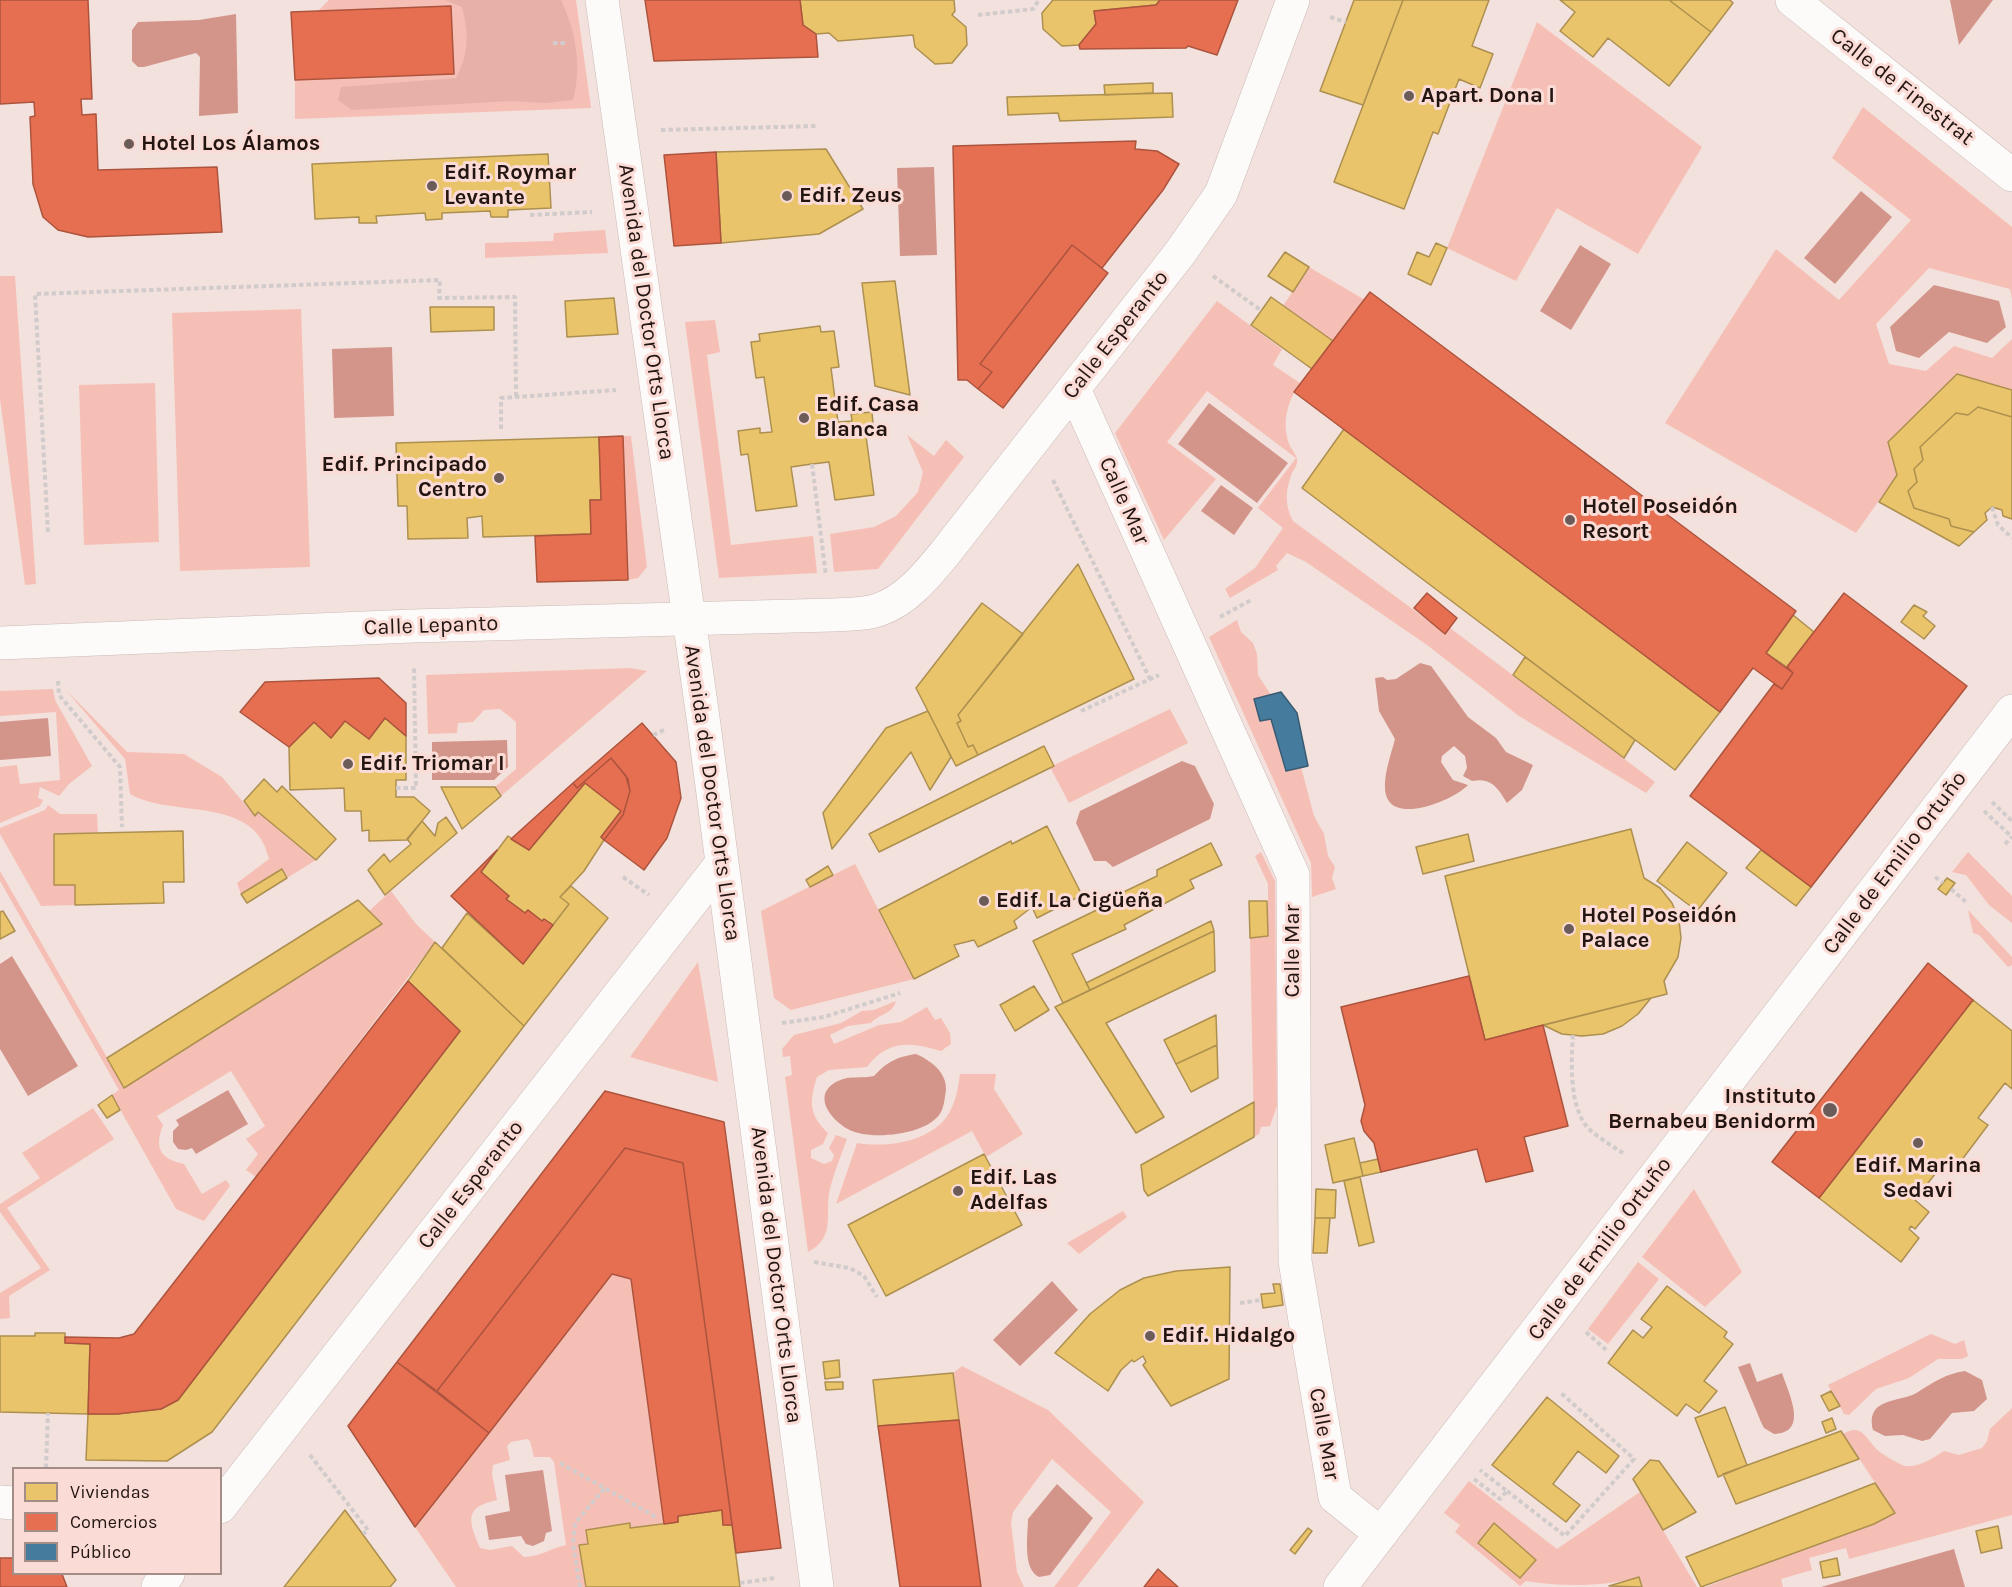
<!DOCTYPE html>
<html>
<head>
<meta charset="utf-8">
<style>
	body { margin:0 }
	#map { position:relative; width:2012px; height:1587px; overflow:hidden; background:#f3e1dd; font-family:Karla,sans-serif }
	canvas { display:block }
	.legend { position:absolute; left:12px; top:1467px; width:210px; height:108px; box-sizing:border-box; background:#fbdbd5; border:2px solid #a48c87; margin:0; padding:8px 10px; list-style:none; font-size:18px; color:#221512 }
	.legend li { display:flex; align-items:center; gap:12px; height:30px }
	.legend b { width:30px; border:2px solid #a48c87 }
</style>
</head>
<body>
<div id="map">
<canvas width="2012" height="1587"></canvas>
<ul class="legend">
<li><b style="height:16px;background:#e9c46a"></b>Viviendas</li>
<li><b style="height:16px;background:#e76f51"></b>Comercios</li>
<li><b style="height:16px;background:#457b9d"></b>Público</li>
</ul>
</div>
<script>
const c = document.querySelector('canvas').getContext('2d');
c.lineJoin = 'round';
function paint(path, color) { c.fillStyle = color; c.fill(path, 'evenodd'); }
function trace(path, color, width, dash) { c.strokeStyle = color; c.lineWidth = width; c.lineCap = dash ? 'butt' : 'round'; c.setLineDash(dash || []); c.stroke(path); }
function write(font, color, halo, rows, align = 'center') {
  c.font = font + ' Karla,sans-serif'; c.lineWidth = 6; c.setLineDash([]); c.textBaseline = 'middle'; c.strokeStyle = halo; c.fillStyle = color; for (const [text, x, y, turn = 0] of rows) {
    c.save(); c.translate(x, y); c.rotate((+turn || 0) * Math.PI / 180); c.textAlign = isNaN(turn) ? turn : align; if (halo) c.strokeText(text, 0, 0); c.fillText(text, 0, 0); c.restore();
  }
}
const green = new Path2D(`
	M329,0H576L591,108L295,119V80L453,74L451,6L318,11Z
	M1537,22L1702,147L1638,254L1557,208L1516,281L1447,248Z
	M1863,107L2012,227V299L2010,289L1929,268L1876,324L1889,364L1926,371L1954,346L1992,358L2012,339V390L1957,374L1889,442L1897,475L1856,533L1665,423L1776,249L1839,300L1911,220L1832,158Z
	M605,230L608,253L485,258V243L553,241L554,233Z
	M1309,267L1365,300L1333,341L1283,306Z
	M0,276H15L36,584L25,585L0,399Z
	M1217,301L1282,349L1273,365L1300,383C1287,402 1281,424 1290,446C1293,451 1298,457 1297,463C1296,468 1292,471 1291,476C1285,492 1285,506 1293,521L1445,633L1450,628L1655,782L1646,793L1519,716L1427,645L1306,562L1287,553L1276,566L1278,570L1230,598L1225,589L1255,568L1283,528L1258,508L1296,458L1207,391L1167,442L1216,479L1164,540L1115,433Z
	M301,309L310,567L180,571L172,313Z
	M715,320L720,352L707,355L731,545L813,536L817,573L719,578L685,322Z
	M155,383L159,542L84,545L79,385Z
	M907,435L934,456L946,440L964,457L878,569L834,572L830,534L874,527L896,516L918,492L923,472Z
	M623,436H631L647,567L638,578L628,580Z
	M1237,620L1241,632L1253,643L1257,654L1258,675L1271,695L1255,699L1261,721L1271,719L1285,771L1301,767L1314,816L1324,834L1328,856L1335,867L1332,878L1336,889L1312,897L1311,863L1209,637Z
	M630,668L647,671L501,796L495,787L516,769V722L500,709L484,710L473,722L458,723L457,733L428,734L426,675Z
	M53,689L55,700L92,766L69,784L59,796L40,787L38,798L43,800L40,806L0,823V767L17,765L20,784L60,780L56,712L0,716V691Z
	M65,689L127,752L184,754L222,777L254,815L258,812L316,860L287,878L282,869L241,894L237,883L269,859C255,794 173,819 130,794L125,759Z
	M1170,709L1188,743L1069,803L1050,767Z
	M48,805L60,814H97L98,833L54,835V885H75V905L41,906L0,834V828L45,810Z
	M1261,852L1275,881L1277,1106L1270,1126L1261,1127L1259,1134L1254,1137L1250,938L1268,936V884L1255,856Z
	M1968,852L2012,896V923L1989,905L1966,875L1952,872Z
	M855,864L914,979L791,1010L774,998L761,911Z
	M0,871L124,1087L382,924L369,911L391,891L416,924L435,942L256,1177L246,1170L258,1154L246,1139L265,1126L231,1071L157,1116L163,1125C154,1148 160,1159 184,1164L202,1194L226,1180L230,1186L204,1221L176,1209L112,1095L119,1090L0,881Z
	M1968,910L2012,957V965L2008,967L1979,935L1973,933Z
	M698,962L718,1082L630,1057Z
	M896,1001C892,1015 880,1013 871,1023L848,1026L830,1035L834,1044L879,1025L901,1022L927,1007L935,1020L941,1018L950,1033L951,1044L941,1051C910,1042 888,1039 867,1067L829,1070L817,1077C809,1102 809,1115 828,1133L823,1144L811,1150V1158L824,1164L832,1161L834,1155L829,1148L836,1135L847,1139C841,1156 834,1172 830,1189C824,1212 837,1237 808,1252L785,1077L792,1075L790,1056L783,1057L782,1049L794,1035L841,1023L862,1011L874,1010Z
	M960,1074H996L994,1089L1023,1134L986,1157L972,1131L836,1204L857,1143C887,1148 930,1142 948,1115C956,1102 958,1088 960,1074Z
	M93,1108L114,1139L7,1208L50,1270L9,1296L10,1318L0,1319V1293L41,1268L0,1212V1204L40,1178L22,1153Z
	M1694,1189L1742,1272L1705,1307L1642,1257Z
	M1123,1211L1127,1217L1079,1254L1067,1243Z
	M1638,1262L1659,1279L1608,1344L1588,1329Z
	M612,1274L631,1279L664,1524L630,1528L629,1523L586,1530L588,1544L579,1546L586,1587H456L415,1527ZM527,1439L530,1441L534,1457H550L554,1462L566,1545C550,1548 541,1557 524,1557L512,1546L490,1550L480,1548C468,1520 464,1507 497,1500L492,1474L493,1465L510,1460L507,1446L511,1442Z
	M1931,1334L1955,1344L1964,1340L1968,1356L1962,1359H1938L1909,1378L1876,1389L1849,1415L1844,1414L1828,1385Z
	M962,1366L1048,1410L1144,1502L1077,1587H1054L1111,1512L1052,1459L1013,1512L1011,1523L1017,1572L1024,1587H981L953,1373Z
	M2012,1408V1515L1849,1559L1846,1548L1809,1558L1812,1570L1781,1579L1783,1587H1706L1895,1513L1843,1434C1864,1421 1867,1443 1880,1452C1885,1456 1899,1464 1905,1466C1919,1468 1933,1458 1944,1451L1959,1455L1982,1448L1987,1441L1990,1429Z
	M1469,1481L1557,1549L1640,1492L1697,1587H1642L1639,1577C1604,1587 1561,1587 1526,1581L1520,1586L1455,1532L1460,1525L1444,1513Z`);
const forest = new Path2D(`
	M445,0H561C576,31 582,67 573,100L546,103L511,101L352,110L338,100L341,87L456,78C469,53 469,34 462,7Z`);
const water = new Path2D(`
	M1950,0H1993L1959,45Z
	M236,14L238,113L199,116L200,57L196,53L144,67H138L132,61V30L138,22L199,20Z
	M934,167L937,255L900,256L897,168Z
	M1861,191L1892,217L1835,284L1804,258Z
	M1580,245L1611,264L1571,330L1540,311Z
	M1934,285L1999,301L2006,327L1987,343L1949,332L1919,358L1896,351L1890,327Z
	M392,347L394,416L334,418L332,349Z
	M1209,403L1288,463L1257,503L1178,444Z
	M1221,485L1253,508L1234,535L1201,511Z
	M1420,663L1431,666L1468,717L1496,738L1506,752L1533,765L1522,790L1507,803C1498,788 1491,777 1472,781L1463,776L1467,768L1465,756L1454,746L1442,756L1441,762L1453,780L1468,785C1454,800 1394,825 1386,795C1382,778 1391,755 1395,739L1379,711L1375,678L1383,677L1387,680L1396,679Z
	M48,718L51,756L0,760V722Z
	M507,740L508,767L494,780H432V742Z
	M1182,761L1195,766L1214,804L1210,819L1113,867L1106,861H1094L1076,823L1080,811Z
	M12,956L78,1066L28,1096L0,1049V964Z
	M916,1054C930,1060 947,1072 946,1090C945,1096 944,1107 941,1112C929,1135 873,1140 852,1131C833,1123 809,1095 838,1081C850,1075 861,1079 874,1076C887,1062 896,1057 916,1054Z
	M228,1090L248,1124L196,1154L192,1148L186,1150L178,1149L173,1142V1131L179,1125L176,1120Z
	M1052,1281L1078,1310L1020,1366L993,1340Z
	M1750,1363L1757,1382L1782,1373C1788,1392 1810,1433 1774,1434L1764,1428L1761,1422L1738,1367Z
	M1965,1371L1982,1380L1987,1399L1974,1411L1952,1413L1930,1439L1922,1441L1903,1435L1885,1436L1873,1430C1865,1396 1902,1403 1918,1392C1934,1382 1945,1374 1965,1371Z
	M543,1470L552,1531L546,1533L544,1541L533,1546L526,1544L521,1536L489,1540L485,1516L510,1511L505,1475Z
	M1057,1484L1093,1518L1050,1575L1039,1577C1022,1569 1028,1535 1028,1519Z
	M1954,1549L1965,1587H1821Z`);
const homes = new Path2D(`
	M800,0H954L955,11L952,15L966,27L967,45L952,63L935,64L915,47L913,35L838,41L829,33L816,34L803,25Z
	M1053,0H1052H1160L1156,5L1094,11L1096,24L1079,45L1062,46L1043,29L1042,13Z
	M1354,0H1403L1363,105L1320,91Z
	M1403,0H1489L1472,46L1493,54L1480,88L1459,79L1438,134L1433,132L1404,209L1334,182Z
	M1560,0H1669L1711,32L1669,86L1608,38L1593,57L1560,31L1575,12Z
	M1669,0H1730L1733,3L1711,32Z
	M1153,83V93L1105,95L1104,85Z
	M1172,93L1173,117L1060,121L1058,113L1008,115L1007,97Z
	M826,149L863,209L819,234L721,243L716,152Z
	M548,154L551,208L508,210V217H491L490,211L442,213V219L426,220L425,213L376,216L377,223H359V217L315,219L312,164Z
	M1436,243L1447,248L1431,285L1408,274L1417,252L1429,257Z
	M1285,252L1309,267L1293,292L1268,276Z
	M895,281L910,395L875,386L862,283Z
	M1271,297L1333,341L1312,369L1251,325Z
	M614,298L618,334L567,337L565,301Z
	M430,307H494V330L431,332Z
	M820,326L821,332L834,331L839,367L831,368L838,422L852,421L851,414L872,412L874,435L866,436L874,495L835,500L829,462L812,464L791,467L797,506L756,511L748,454L741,455L738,431L760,428V433L772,432L764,377L756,378L751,342L760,341L759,334Z
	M1957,374L2012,390V417L1978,407L1968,415L1956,413L1920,447L1923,460L1914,469L1917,482L1908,491L1914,508L1949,519L1951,526L1974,532L1959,546L1879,502L1897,475L1888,442Z
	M1978,407L2012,417V519L2003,516L2002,510L1992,507L1985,513L1987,520L1974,532L1951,526L1949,519L1914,508L1908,491L1917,482L1914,469L1923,460L1920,447L1956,413L1968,415Z
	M1344,429L1720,712L1675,770L1302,488Z
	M599,437L601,500H590L591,534L483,537L482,516L467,518L468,538L408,539L407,506H398L396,443Z
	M1078,564L1134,679L978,755L973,745L968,747L957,723L961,721L958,715Z
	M982,603L1023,634L958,715L961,721L957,723L968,747L973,745L978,755L956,766L916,688Z
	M1914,605L1927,612L1923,616L1935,626L1924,639L1901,622Z
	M1793,615L1814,632L1787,667L1766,653Z
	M1525,657L1635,740L1624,758L1513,675Z
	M928,711L951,757L930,790L911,752L832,849L823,813L886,728Z
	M385,718L406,736V780H396V797H414L430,811L407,840L369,841V830L362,831L361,811H345L344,788L290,790L289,747L314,722L331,738L345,721L369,739Z
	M1044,746L1054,766L879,852L869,834Z
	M264,779L277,792L282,786L336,839L316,860L258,812L255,816L244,801Z
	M585,783L621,811L601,837L604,840L584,871L560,897L569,904L553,925L544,919L542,921L528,910L525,913L506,899L509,896L481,872L508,836L529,850Z
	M441,787H495L501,796L462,829Z
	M446,817L457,833L385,895L368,870L384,854L390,862L411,844L407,839L422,821L435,836L438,823Z
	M1047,826L1082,895L1037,918L1032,907L1014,921L1017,928L978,947L974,940L954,945L959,956L914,979L879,910L1011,841L1012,844Z
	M1631,829L1644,878L1660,888L1672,903L1679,920L1681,938L1678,957L1664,981L1667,994L1485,1040L1445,876Z
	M183,831L184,882H163L164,903L75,905V885H54V834Z
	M1468,834L1474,861L1423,874L1416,847Z
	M1687,842L1727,873L1697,911L1657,881Z
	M1211,843L1222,865L1190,880L1194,888L1124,925L1126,929L1072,954L1090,990L1063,1003L1033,941L1111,903V898L1157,876V870Z
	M1761,850L1811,887L1796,906L1746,868Z
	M828,866L833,875L810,887L806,880Z
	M282,869L287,878L247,903L241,894Z
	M1947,878L1955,883L1946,895L1938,889Z
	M571,886L608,918L524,1026L442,948L467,913L523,964L569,904L560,897Z
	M358,900L382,924L124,1088L107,1058Z
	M1249,901H1267L1268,936L1250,938Z
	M3,911L15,931L0,939V912Z
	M1211,921L1214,931L1090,990L1086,983Z
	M1214,931L1215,971L1106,1023L1164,1117L1136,1133L1055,1007Z
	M435,942L524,1026L212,1432L167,1461L86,1460L88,1414H117L161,1409L178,1400L460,1031L408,981Z
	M1034,986L1049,1010L1015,1031L1000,1005Z
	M1651,998L1638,1014L1622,1026L1603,1034L1582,1036L1562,1034L1543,1025Z
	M1973,1000L2012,1031V1089L2005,1083L1978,1118L1988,1125L1955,1169L1945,1161L1915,1200L1929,1212L1915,1229L1911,1226L1909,1229L1919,1238L1901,1262L1819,1198Z
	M1216,1015L1217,1045L1176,1064L1164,1040Z
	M1217,1045L1218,1078L1191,1092L1176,1064Z
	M112,1095L120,1110L107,1118L98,1105Z
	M1254,1102V1137L1148,1196L1144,1190L1141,1165Z
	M1354,1138L1363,1176L1333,1183L1325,1145Z
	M984,1154L1022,1225L886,1296L848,1225Z
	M1378,1159L1381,1172L1363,1176L1360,1163Z
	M1360,1177L1374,1242L1359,1246L1344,1181Z
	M1316,1189L1336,1190L1335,1218H1315Z
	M1315,1218H1330L1327,1253H1313Z
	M1230,1267L1229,1379L1171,1406L1143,1365L1146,1362L1143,1356L1134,1362L1132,1360L1121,1370L1108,1391L1055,1353L1090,1314L1120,1290L1144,1278L1176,1271Z
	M1273,1284H1280L1283,1305L1263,1308L1261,1294L1275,1293Z
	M1667,1286L1727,1332L1724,1337L1733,1344L1704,1381L1717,1391L1699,1413L1686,1404L1677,1416L1608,1363L1633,1330L1643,1338L1652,1327L1641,1319Z
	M35,1333H65V1343L90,1344L88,1414L0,1412V1336H35Z
	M839,1360L840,1377L825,1379L823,1362Z
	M953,1373L959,1420L878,1426L873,1380Z
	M825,1382H843V1389L826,1390Z
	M1831,1391L1840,1406L1829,1411L1821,1396Z
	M1547,1397L1619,1456L1606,1473L1578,1451L1553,1484L1580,1505L1566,1522L1492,1465Z
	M1725,1407L1747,1465L1718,1477L1695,1418Z
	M1832,1418L1836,1429L1826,1433L1822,1422Z
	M1841,1431L1859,1459L1736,1504L1723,1474Z
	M1650,1460L1659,1461L1696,1512L1663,1530L1633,1479Z
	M1875,1483L1895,1513L1874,1524L1701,1587L1686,1557Z
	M345,1510L396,1580L390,1587H284Z
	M722,1510L723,1525H732L740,1587H586L579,1545L588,1544L586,1530L630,1523V1528L678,1522V1516Z
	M1494,1523L1536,1560L1520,1578L1478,1543Z
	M1998,1526L2002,1548L1981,1553L1976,1531Z
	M1308,1528L1312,1531L1295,1554L1290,1550Z
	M1837,1558L1840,1575L1823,1578L1820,1562Z
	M1639,1577L1642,1587L1609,1586Z`);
const shops = new Path2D(`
	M0,0H88L92,99H81L82,115L96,114L98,170L217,167L222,232L88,237L58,230L43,217L33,184L30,117L35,116L34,102L0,104Z
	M645,0H800L803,25L816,34L818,57L654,61Z
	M1160,0H1238L1217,55L1188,46L1186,48L1080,49L1079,45L1096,24L1094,11L1156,5Z
	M451,6L454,74L295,80L291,12Z
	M1136,141L1135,149L1157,151L1179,164L1163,190L1102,268L1072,245L980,364L992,372L978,389L967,380H958L953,146Z
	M716,152L721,243L674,246L664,155Z
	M1072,245L1108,273L1003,408L978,389L992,372L980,364Z
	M1370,292L1796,611L1766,653L1793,673L1782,689L1753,668L1720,712L1294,392Z
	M623,436L628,580L537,582L535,536L591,534L590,500H601L599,437Z
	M1427,593L1457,618L1445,634L1414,608Z
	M1844,593L1967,686L1811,887L1690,796L1774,684L1782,689L1793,673L1787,667Z
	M379,678L406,703V736L385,718L369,739L345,721L331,738L314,722L289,747L240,712L265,682Z
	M642,723L676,762L681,798L667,838L644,870L604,840L623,815L630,791L626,776L611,758L577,788L573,783Z
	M611,758L628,779L630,791L623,815L604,840L601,837L621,811L585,783L529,850L511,839L573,783L577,788Z
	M497,850L481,872L509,896L506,899L525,913L528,910L542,921L544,919L553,925L523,964L451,896Z
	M1928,963L1973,1000L1819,1198L1772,1162Z
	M1469,976L1485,1040L1543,1025L1568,1126L1524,1137L1533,1171L1486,1182L1477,1149L1381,1172L1374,1143L1364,1131L1361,1121L1365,1105L1341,1007Z
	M408,981L460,1031L178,1400L161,1409L117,1414H88L90,1344L65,1343V1337L119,1338L134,1334Z
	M605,1091L724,1122L781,1548L736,1553L683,1163L625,1148L437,1391L397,1362Z
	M625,1148L683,1163L732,1525H723L722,1510L678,1516V1522L664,1524L631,1279L612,1274L489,1433L437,1391Z
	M397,1362L489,1433L415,1527L348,1426Z
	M959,1420L981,1587H900L878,1426Z
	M0,1558H14V1574H62L67,1587H0Z
	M1158,1569L1177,1586L1178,1587H1144Z`);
const public = new Path2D(`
	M1281,692L1297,713L1308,766L1286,771L1271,719L1260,721L1254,699Z`);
const path = new Path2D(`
	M978,15L1033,9L1039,0
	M1330,17L1346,22
	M553,43H568
	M661,130L816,126
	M530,215L592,212
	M1213,276L1262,311
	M501,429V398L616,390
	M812,464L826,576
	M1053,480L1150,679
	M1992,507L1998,525L2012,538
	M48,532L35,294L440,280L439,298L515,297L516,397
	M1220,617L1253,599
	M58,681L59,695L120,767L122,827
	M1081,711L1159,675
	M653,735L664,730
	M396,788H416L414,666
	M1992,802L2012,821
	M1984,811L2012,837
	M2005,844L2012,837
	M623,877L649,895
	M1935,877L1943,883
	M1951,889L1966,902
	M782,1023L824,1017L900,993
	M1573,1035C1571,1061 1569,1109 1589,1129C1599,1138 1612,1146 1623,1153
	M814,1262L850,1268L864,1276L877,1297
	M1240,1303L1261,1300
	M1586,1332L1606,1350
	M310,1455L368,1530L363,1534
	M560,1463L656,1517
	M46,1468L48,1413
	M1474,1479L1500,1499L1507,1491L1480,1470
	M1507,1491L1565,1536L1634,1459L1560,1392
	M740,1583L775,1578
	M580,1587L573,1544L575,1523L605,1488`);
const minor = new Path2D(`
	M602,0L704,725L817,1587
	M1792,0L2012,175
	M1074,389L1293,875L1295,1261L1335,1497L1381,1534
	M0,643L413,626L832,615C846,614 864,615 878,610C906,601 927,575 945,553L1180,253L1221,194L1293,0
	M0,1502L14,1503
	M220,1507L722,863
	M158,1587L168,1574
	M1340,1587L2012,711`);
const markers = [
	[1409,96,6,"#6b5c59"],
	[129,144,6,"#6b5c59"],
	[432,186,6,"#6b5c59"],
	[787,196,6,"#6b5c59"],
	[804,418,6,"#6b5c59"],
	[499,478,6,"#6b5c59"],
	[1570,520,6,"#6b5c59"],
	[348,764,6,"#6b5c59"],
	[984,901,6,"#6b5c59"],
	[1569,929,6,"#6b5c59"],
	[1830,1110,8,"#6b5c59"],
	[1918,1143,6,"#6b5c59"],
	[958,1191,6,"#6b5c59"],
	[1150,1336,6,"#6b5c59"]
];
const streetNames = [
	["Calle de Finestrat",1902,87,38],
	["Avenida del Doctor Orts Llorca",646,312,82],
	["Calle Esperanto",1116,335,-52],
	["Calle Mar",1124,501,66],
	["Calle Lepanto",431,626,-2],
	["Avenida del Doctor Orts Llorca",712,793,82],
	["Calle de Emilio Ortuño",1895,863,-53],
	["Calle Mar",1293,951,-90],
	["Calle Esperanto",471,1185,-52],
	["Calle de Emilio Ortuño",1600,1249,-53],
	["Avenida del Doctor Orts Llorca",776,1275,83],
	["Calle Mar",1324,1434,80]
];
const poiNames = [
	["Apart. Dona I",1421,96],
	["Hotel Los Álamos",141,144],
	["Edif. Roymar",444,173],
	["Levante",444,198],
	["Edif. Zeus",799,196],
	["Edif. Casa",816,405],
	["Blanca",816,430],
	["Edif. Principado",487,465,"right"],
	["Centro",487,490,"right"],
	["Hotel Poseidón",1582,507],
	["Resort",1582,532],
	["Edif. Triomar I",360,764],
	["Edif. La Cigüeña",996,901],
	["Hotel Poseidón",1581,916],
	["Palace",1581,941],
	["Instituto",1816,1097,"right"],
	["Bernabeu Benidorm",1816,1122,"right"],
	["Edif. Marina",1918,1166,"center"],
	["Sedavi",1918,1191,"center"],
	["Edif. Las",970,1178],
	["Adelfas",970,1203],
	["Edif. Hidalgo",1162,1336]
];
paint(green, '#f6bfb5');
paint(forest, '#e7b1a8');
paint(water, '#d3958a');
paint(homes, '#e9c46a');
trace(homes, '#ad9050', 1.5);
paint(shops, '#e76f51');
trace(shops, '#ac543e', 1.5);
paint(public, '#457b9d');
trace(public, '#3a5c73', 1.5);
trace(minor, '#c9bab6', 34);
trace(path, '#d1cccb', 4, [4.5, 3]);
trace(minor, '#fdfafa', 33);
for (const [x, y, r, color] of markers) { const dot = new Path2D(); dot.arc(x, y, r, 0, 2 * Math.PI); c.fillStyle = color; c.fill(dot); trace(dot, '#fbdbd5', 2); }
write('22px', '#221512', '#fbdbd5', streetNames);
write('bold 22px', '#221512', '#fbdbd5', poiNames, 'left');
</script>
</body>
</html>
